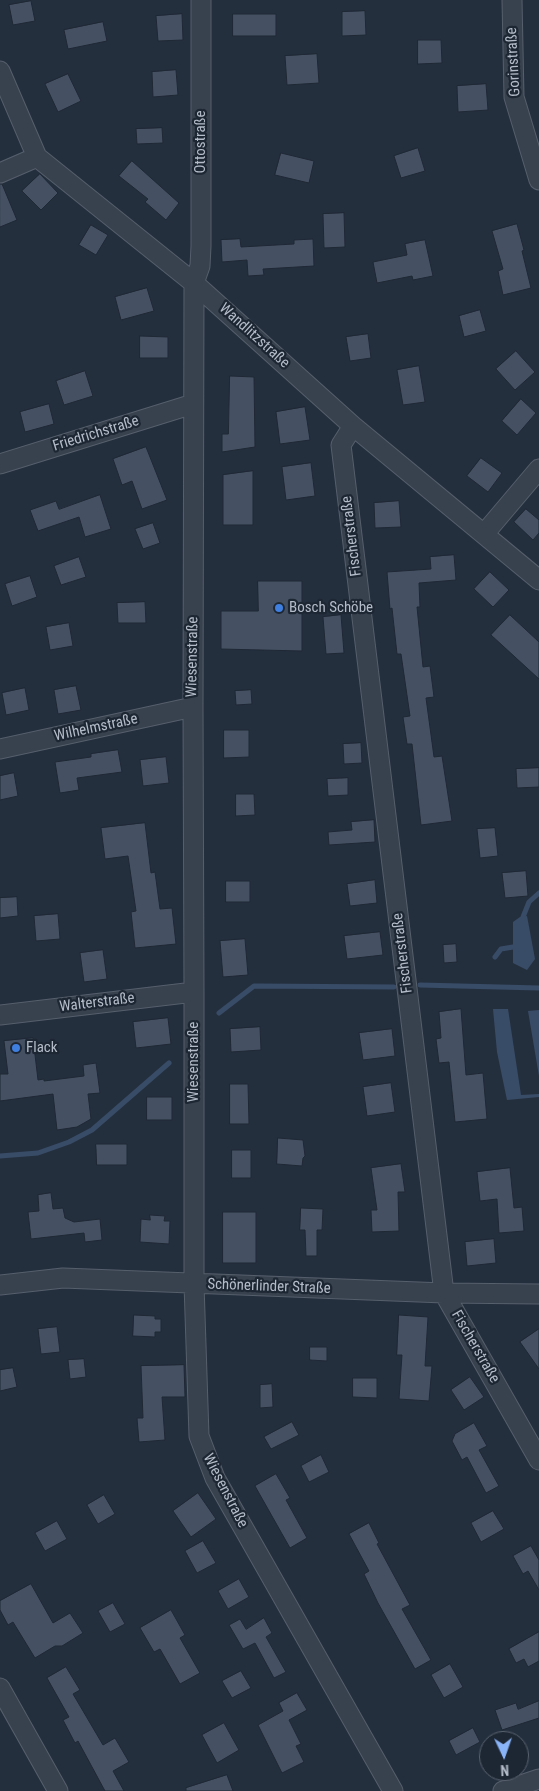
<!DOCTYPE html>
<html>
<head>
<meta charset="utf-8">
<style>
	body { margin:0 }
	#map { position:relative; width:539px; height:1791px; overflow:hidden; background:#242f3e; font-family:"Roboto Condensed",sans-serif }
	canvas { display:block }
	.north { position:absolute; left:479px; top:1731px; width:50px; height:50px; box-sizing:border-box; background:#1d2633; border:1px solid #59626f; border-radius:50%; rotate:177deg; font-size:14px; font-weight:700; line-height:20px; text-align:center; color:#b4bcc9 }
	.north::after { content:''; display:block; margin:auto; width:18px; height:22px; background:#8ab4f8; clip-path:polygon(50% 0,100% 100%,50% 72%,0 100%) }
</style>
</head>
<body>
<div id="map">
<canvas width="539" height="1791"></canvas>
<div class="north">N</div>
</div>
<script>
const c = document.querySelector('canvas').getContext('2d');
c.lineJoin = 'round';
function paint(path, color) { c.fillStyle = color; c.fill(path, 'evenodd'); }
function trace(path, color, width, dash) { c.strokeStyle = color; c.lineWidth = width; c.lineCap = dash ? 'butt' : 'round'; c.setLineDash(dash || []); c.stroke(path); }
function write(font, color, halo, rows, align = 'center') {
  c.font = font + ' "Roboto Condensed",sans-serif'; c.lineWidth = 4.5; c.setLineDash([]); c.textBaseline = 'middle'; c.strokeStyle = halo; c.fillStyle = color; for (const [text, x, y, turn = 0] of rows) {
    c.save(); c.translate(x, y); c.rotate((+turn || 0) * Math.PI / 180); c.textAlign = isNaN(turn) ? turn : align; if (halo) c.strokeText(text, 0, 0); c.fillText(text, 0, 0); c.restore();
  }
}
const water = new Path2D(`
	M527,916L535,959L527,970L513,963V922L520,917Z
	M493,1009H508L521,1095L539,1094V1097L507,1100L497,1052Z
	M539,1010V1076L528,1011Z`);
const stream = new Path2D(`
	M523,917L529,902L539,893
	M495,957L501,949L513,947
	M420,985L539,988
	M219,1013L254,986L394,987
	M0,1156L38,1153L69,1142L92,1130L169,1063`);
const building = new Path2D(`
	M31,1L35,21L13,25L9,5Z
	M365,11L366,35L342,36V12Z
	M182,14L183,40L158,41L156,16Z
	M233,14H276V36H233Z
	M103,22L107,41L68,49L64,30Z
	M418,40H441L442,63L418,64Z
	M317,54L319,83L287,85L285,56Z
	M176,70L178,95L153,97L152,72Z
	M68,74L81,101L58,112L45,84Z
	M486,84L488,110L458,112L457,86Z
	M162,128L163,143L137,144L136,129Z
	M418,148L425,171L401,178L394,156Z
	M281,153L314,161L309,183L275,175Z
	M132,161L179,203L166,220L145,202L148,199L119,176Z
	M40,174L58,193L41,210L22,191Z
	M0,184H2L17,220L0,227Z
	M344,213L345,247L324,248L323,214Z
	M517,224L524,250L522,251L531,288L503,295L498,271L503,269L492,231Z
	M91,225L108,235L96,255L79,245Z
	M240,239L241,247L294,244V240L313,239L314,266L263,269L264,275L248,276L247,260L222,262L221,240Z
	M425,240L433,276L413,280L412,276L377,283L373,262L407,255L405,244Z
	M147,288L154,311L121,320L115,297Z
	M480,310L486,331L464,337L459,316Z
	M368,334L371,358L350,361L346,337Z
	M140,336L168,337V358H140Z
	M516,351L535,372L515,390L496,369Z
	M419,366L425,402L403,405L397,370Z
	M85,371L93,396L64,405L56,381Z
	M230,376L254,377L255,447L222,452V434H228Z
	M521,399L536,413L517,435L502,421Z
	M49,404L54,424L25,432L20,412Z
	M305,407L310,440L280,444L276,412Z
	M146,447L167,500L142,509L132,481L122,485L113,459Z
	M481,458L502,473L488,492L467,476Z
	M311,463L315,496L286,500L282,467Z
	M253,471V525H223V475Z
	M100,495L111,529L85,537L79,517L38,531L30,510L56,501L59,509Z
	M399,501L401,527L375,528L374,503Z
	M526,509L539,520V533L533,540L514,522Z
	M153,523L160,543L143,549L135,529Z
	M454,555L456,580L419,583L420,607H417L423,667L430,666L434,697L426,698L434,757L442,756L452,821L421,825L412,744H407L403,717L410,716L401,654H397L392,608L390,609L387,572L431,569L430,557Z
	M79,557L86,577L61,585L54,566Z
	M490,572L509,590L493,607L474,589Z
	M30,576L37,597L12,606L5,584Z
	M258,581H302V651L221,649V611H258Z
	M145,602L146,623H118L117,603Z
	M341,615L344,653L326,654L323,617Z
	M510,615L539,642V679L491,635Z
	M69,623L73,646L50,650L46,627Z
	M76,686L81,710L58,714L54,690Z
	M25,688L29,710L6,715L2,693Z
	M251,690L252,704L236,705L235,691Z
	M224,730H249V757L224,758Z
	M361,743L362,763L344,764L343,744Z
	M118,750L122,772L77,778L79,790L60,793L55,762L91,757V754Z
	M166,757L169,783L143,786L140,760Z
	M539,768V787L517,788L516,769Z
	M14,773L18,796L0,800V776Z
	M348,778V795L328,796L327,779Z
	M236,794H254L255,815L236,816Z
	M374,820L375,842L329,845L328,832L352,830L351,822Z
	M145,823L151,873L155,872L160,909L172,908L176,944L135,948L131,912L136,911L128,856L105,859L101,828Z
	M495,828L498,856L480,858L477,829Z
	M526,871L528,896L505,898L502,873Z
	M375,880L377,903L350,906L347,884Z
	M226,881H250V902H226Z
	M17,897L18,916L0,918V898Z
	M58,914L60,939L36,941L34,916Z
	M380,932L383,955L347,959L344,936Z
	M245,939L248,975L223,977L220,941Z
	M456,944L457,962L444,963L443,945Z
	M103,950L107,979L84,982L80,953Z
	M461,1009L466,1075L483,1073L487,1119L455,1122L449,1062L439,1063L436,1039L441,1038L439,1012Z
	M168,1018L171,1044L136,1048L133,1022Z
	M260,1027L261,1050L231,1052L230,1029Z
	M392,1029L395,1056L363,1060L359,1033Z
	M33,1038L38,1080L44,1079V1081L84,1076L83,1065L96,1063L100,1093L88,1094L91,1119L77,1127L57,1130L53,1094L0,1101V1074H8L4,1041Z
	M391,1083L395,1112L367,1116L363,1087Z
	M230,1084H248L249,1124H230Z
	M147,1097H172V1120H147Z
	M278,1138L303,1140L305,1156L303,1158L302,1166L277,1164Z
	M96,1144H127V1165H97Z
	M232,1150H251V1178H232Z
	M401,1164L405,1192H398L399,1231L372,1232L371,1210H377L371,1168Z
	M510,1168L514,1208L522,1207L524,1231L499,1233L497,1199L480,1201L477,1172Z
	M51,1193L53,1209L63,1208L65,1218L74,1222L100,1219L102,1240L85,1242L84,1233L31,1239L28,1212L39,1211L38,1195Z
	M301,1208L323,1209L322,1230H317V1256H306L305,1230H300Z
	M223,1212H256V1263H223Z
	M150,1215L165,1216L164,1221H170L169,1244L140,1242L141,1219L150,1220Z
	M494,1239L496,1263L467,1266L465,1242Z
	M134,1315L155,1316V1319H161V1332H155V1337L133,1336Z
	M399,1315L428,1317L425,1366H432L429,1401L399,1399L402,1355H397Z
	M57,1327L60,1352L41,1354L38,1329Z
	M539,1329V1369L520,1342Z
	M310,1347H327V1361L310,1360Z
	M84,1359L86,1377L70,1379L68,1360Z
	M184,1365L185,1397H162L165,1440L139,1442L137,1418H143L141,1366Z
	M13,1368L17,1387L0,1391V1370Z
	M470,1377L484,1397L464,1410L451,1390Z
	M353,1378H377V1398L353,1397Z
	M272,1384L273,1407L260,1408V1385Z
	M292,1422L299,1435L271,1449L264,1437Z
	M474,1423L487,1446L479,1450L499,1486L486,1493L467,1457L462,1460L452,1441L455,1434Z
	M321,1455L329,1472L309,1482L301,1466Z
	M276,1474L290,1498L286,1500L307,1538L290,1548L255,1486Z
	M198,1493L216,1519L191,1537L173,1511Z
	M104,1495L115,1514L98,1524L87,1505Z
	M493,1511L504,1529L481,1542L471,1523Z
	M57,1521L67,1539L45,1551L35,1533Z
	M369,1523L379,1543L377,1544L410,1605L402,1609L431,1660L415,1669L378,1603L364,1574L369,1571L349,1534Z
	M203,1541L216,1563L197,1573L185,1551Z
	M531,1546L539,1560V1590L528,1571L523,1574L513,1556Z
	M239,1579L249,1597L228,1609L218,1591Z
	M31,1584L53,1623L70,1613L83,1633L62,1646H55L35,1658L13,1622L8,1625L0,1610V1601Z
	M113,1603L125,1624L110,1632L98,1611Z
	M171,1610L185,1635L180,1638L200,1673L180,1684L160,1649L154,1652L140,1628Z
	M264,1618L272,1633L266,1637L286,1672L274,1678L255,1643L243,1649L229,1625L240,1619L246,1629Z
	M539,1632V1661L528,1667L524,1659L516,1663L509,1649Z
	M450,1664L463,1687L444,1698L431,1675Z
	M66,1667L80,1690L73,1694L103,1745L115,1738L129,1762L113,1771L124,1791H105L78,1741L75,1743L63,1720L69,1717L47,1678Z
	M241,1671L251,1688L232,1698L222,1681Z
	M297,1693L307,1710L289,1720L301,1744L296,1746L304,1762L282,1773L258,1725L283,1711L279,1703Z
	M539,1701V1718L502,1730L495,1710L516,1703L518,1709Z
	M224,1723L239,1750L217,1763L202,1735Z
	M473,1728L480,1742L456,1755L449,1741Z
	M227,1775L233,1791H186V1788Z`);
const minor = new Path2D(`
	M201,0V246L200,266L194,283L193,707L194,992V1284L199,1436L215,1478L393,1791
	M512,0L514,97L539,180
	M0,71L37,157L194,283L353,426L539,580
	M0,173L37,157
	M353,426L341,445L444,1293L539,1460
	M0,464L193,404
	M484,534L539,469
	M0,749L193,707
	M0,1015L194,992
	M0,1285L63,1278L444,1293L539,1294
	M0,1688L58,1791
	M503,1791L539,1779`);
const markers = [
	[279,608,5,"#3f7fe0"],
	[16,1048,5,"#3f7fe0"]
];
const streetNames = [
	["Gorinstraße",514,62,-93],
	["Ottostraße",201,142,-90],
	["Wandlitzstraße",254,336,42],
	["Friedrichstraße",96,434,-17],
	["Fischerstraße",352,536,-97],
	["Wiesenstraße",193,657,-89],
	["Wilhelmstraße",96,728,-12],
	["Fischerstraße",403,953,-97],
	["Walterstraße",97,1003,-7],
	["Wiesenstraße",194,1062,-90],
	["Schönerlinder Straße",269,1287,2],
	["Fischerstraße",475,1347,60],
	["Wiesenstraße",225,1491,63]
];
const poiNames = [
	["Bosch Schöbe",289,608],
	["Flack",26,1048]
];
paint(water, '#394c67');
trace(stream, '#394c67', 5);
paint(building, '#455162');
trace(building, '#1f2835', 1);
trace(minor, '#565f6c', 21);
trace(minor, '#38414e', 19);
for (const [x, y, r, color] of markers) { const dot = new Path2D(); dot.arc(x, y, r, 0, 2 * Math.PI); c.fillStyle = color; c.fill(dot); trace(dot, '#1d2633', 2); }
write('15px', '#b4bcc9', '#1d2633', streetNames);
write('15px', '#b4bcc9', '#1d2633', poiNames, 'left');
</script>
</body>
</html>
